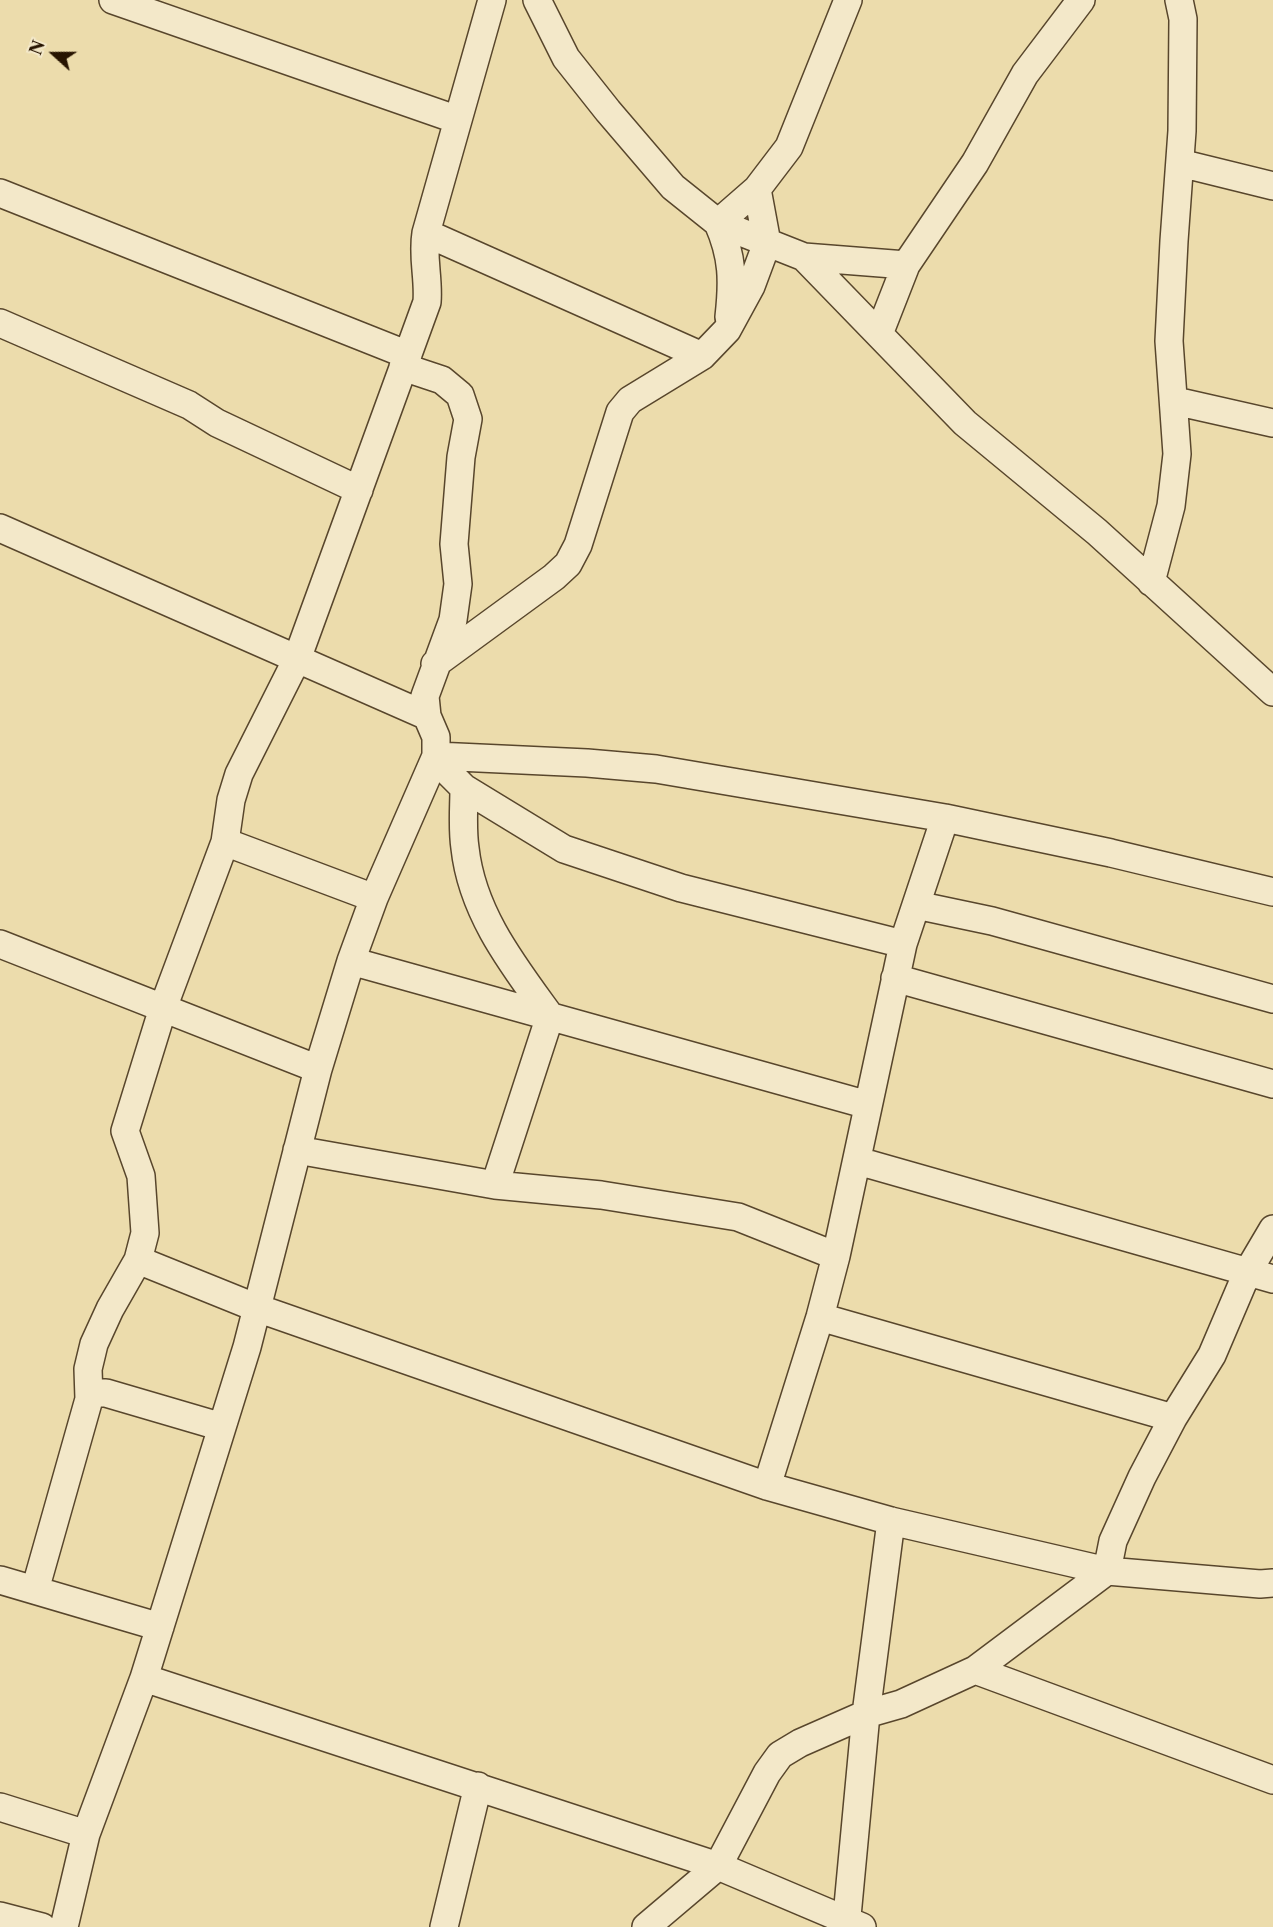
<!DOCTYPE html>
<html>
<head>
<meta charset="utf-8">
<style>
	body { margin:0 }
	#map { position:relative; width:1273px; height:1927px; overflow:hidden; background:#ecdcac; font-family:"Libre Caslon Text",serif }
	canvas { display:block }
	.north { position:absolute; left:24px; top:24px; width:60px; height:60px; -webkit-text-stroke:4px #f3e8c9; paint-order:stroke; rotate:291deg; font-size:16px; font-weight:700; line-height:24px; text-align:center; color:#271401 }
	.north::after { content:''; display:block; margin:auto; width:21px; height:27px; background:#271401; clip-path:polygon(50% 0,100% 100%,50% 72%,0 100%) }
</style>
</head>
<body>
<div id="map">
<canvas width="1273" height="1927"></canvas>
<div class="north">N</div>
</div>
<script>
const c = document.querySelector('canvas').getContext('2d');
c.lineJoin = 'round';
function trace(path, color, width, dash) { c.strokeStyle = color; c.lineWidth = width; c.lineCap = dash ? 'butt' : 'round'; c.setLineDash(dash || []); c.stroke(path); }
const minor = new Path2D(`
	M113,0L458,120
	M537,0L566,58L608,111L673,187L718,223L804,257L906,265
	M1180,163L1273,186
	M0,193L408,355
	M718,223L757,189L789,147L848,0
	M718,223C733,257 733,281 729,317
	M426,233L702,356
	M804,257L965,423L1097,532L1273,692
	M0,323L189,405L217,423L359,490
	M879,334L906,265L975,163L1025,74L1081,0
	M1175,401L1273,423
	M0,528L427,716
	M1151,582L1171,506L1177,454L1169,341L1174,241L1182,131L1183,19L1179,0
	M435,664L554,577L568,564L578,545L620,412L630,400L702,356L727,330L751,286L767,243L757,189
	M436,756L587,763L656,769L945,818L1111,853L1273,892
	M436,756L450,774L464,788L564,849L681,888L903,944
	M464,788C464,807 462,828 465,848C472,913 513,965 550,1016L495,1185
	M225,842L374,898
	M916,905L992,921L1273,999
	M0,944L318,1069
	M351,961L868,1105
	M895,978L1273,1084
	M297,1150L495,1185L601,1195L738,1217L836,1256
	M858,1161L1273,1279
	M138,1260L257,1308L767,1486L891,1521L1107,1571L1260,1584L1273,1583
	M820,1317L1173,1418
	M89,1399L96,1393H106L222,1427
	M767,1486L820,1317L836,1256L903,944L945,818
	M0,1580L160,1627
	M35,1590L89,1399L88,1369L94,1344L110,1309L138,1260L145,1233L141,1176L125,1131L163,1008L225,842L231,800L239,774L297,659L427,302C429,278 422,257 426,233L492,0
	M975,1670L1273,1780
	M144,1678L718,1866L862,1927
	M0,1807L86,1834
	M0,1916L42,1927
	M64,1927L86,1834L144,1678L247,1347L318,1069L351,961L374,898L436,756V737L427,716L425,696L453,620L458,584L454,544L461,457L468,419L460,395L442,380L403,367
	M444,1927L478,1786
	M646,1927L718,1866L767,1773L780,1755L800,1743L866,1714L901,1704L975,1670L1107,1571L1113,1541L1142,1477L1173,1418L1212,1355L1247,1273L1273,1229
	M846,1927L866,1714L891,1521`);
trace(minor, '#58462c', 30);
trace(minor, '#f3e8c9', 27);
</script>
</body>
</html>
